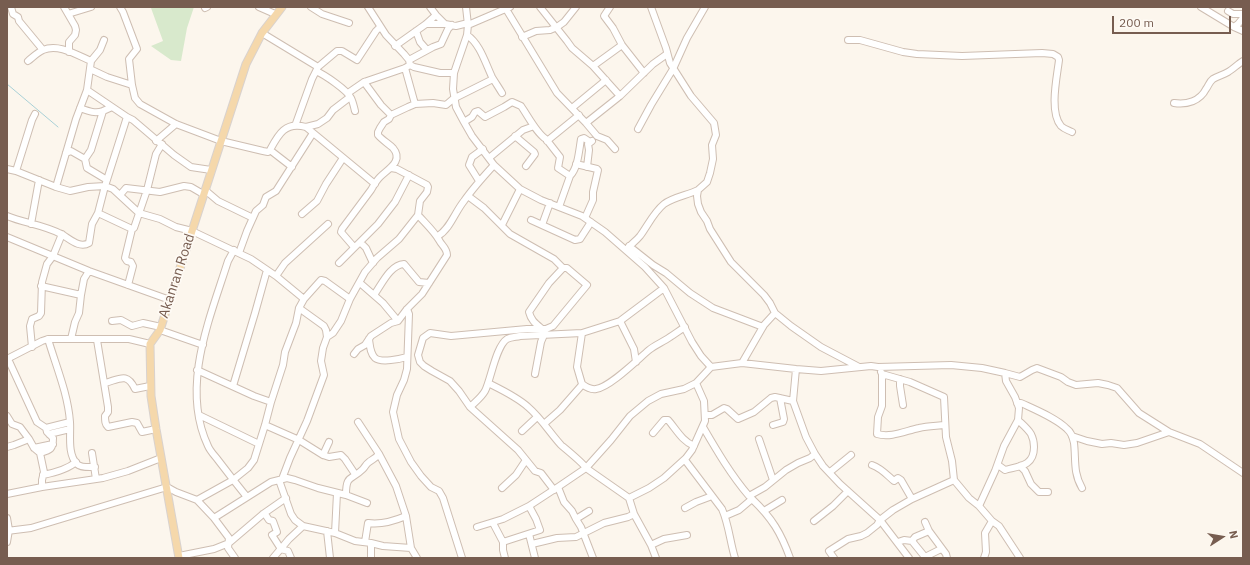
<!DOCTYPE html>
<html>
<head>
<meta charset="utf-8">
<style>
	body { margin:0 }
	#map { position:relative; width:1250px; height:565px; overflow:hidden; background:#fcf6ed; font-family:"IBM Plex Sans",sans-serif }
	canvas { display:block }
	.frame { position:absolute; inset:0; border:8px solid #775d50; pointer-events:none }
	.north { position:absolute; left:1202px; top:517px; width:40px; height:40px; -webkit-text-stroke:3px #fefaf4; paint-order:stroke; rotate:78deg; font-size:11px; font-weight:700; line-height:16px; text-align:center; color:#775d50 }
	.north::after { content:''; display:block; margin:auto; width:14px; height:18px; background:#775d50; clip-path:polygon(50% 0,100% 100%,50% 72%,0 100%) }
	.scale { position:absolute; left:1112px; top:16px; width:119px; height:18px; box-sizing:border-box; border:2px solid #775d50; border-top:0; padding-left:5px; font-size:12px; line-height:14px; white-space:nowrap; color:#775d50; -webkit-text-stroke:3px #fefaf4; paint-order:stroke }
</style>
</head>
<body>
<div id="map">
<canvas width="1250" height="565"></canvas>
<div class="frame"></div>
<div class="north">N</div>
<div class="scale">200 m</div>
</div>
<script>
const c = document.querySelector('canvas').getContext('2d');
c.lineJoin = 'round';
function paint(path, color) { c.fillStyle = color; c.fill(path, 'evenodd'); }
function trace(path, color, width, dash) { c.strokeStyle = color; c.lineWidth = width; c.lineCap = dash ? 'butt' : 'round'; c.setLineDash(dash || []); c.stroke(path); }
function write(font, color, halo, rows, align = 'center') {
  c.font = font + ' "IBM Plex Sans",sans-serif'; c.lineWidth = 3.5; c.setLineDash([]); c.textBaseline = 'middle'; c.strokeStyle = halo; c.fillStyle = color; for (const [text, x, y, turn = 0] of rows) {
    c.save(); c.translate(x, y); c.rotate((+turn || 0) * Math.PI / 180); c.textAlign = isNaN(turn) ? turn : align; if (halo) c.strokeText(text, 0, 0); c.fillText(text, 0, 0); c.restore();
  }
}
const green = new Path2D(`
	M153,7H194L187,28L181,61L171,60L151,46L163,41L151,8Z`);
const stream = new Path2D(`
	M7,84L58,127`);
const minor = new Path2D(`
	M11,7L13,14L18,17L19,21L43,50
	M64,7L75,26L76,30L75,35L69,42V52
	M120,7L123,12L137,49L129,59L132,85L135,98L140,104L176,124L221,141L263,151L268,152L270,150L292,167
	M259,7L275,14
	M311,7L322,14L349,23
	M368,7L386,35L404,54L409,60L410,65L414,67L440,73H454
	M430,7L436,15L445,24
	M466,7L468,25L467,35L457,64L454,73L453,89L456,107L464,122L472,136L494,165L520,189L541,200L582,216L605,232L645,267L664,288L692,342L701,356L711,367L742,363L796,369L821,371L871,366L878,367L951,365L982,368L1005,373L1006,381L1015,397L1019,408L1018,420L1004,446L995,471L979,506L992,521L999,526L1020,558
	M540,7L567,41L572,48L593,66L620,96
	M610,7L604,16L613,28L622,45L644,73
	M651,7L666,48L670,63L691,96L714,123L716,135L712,145L713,159L710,173L707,182L698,190L697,196L698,204L701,212L707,221L710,229L731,262L764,295L770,303L775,313L791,326L821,347L859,367
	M1201,7L1234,27L1243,31
	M205,8L207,7
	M506,9L557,93L586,123L597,136L607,140L615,149
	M1228,11L1233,14H1243
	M68,14L91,7
	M426,24H445L456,26L468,23
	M468,25L510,7
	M1234,27L1238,24L1243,18
	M416,31L420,42L427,50
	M262,33L318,67
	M467,35C480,44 485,62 492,77C495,82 499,88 502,93
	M522,37L536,31L550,30L557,27L564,22L576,7
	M848,40H860L903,52L917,54L962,56L1042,53L1053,54L1058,57L1059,60C1057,77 1049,112 1061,126C1064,129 1068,130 1072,132
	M395,46L426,24L436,15
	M409,60L433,47L441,44L448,29L452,25
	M28,61C33,57 38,52 43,50C58,43 77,55 91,61
	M593,66L622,45
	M405,68L415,104
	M90,69L107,77L132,85
	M316,71C325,75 347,90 351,98C353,102 354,107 355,111
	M364,82L381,105L391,115
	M87,90L127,117L133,120L174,155L191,167L211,170
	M348,93L364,82L405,68L410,65
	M1174,103C1187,105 1200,101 1206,89C1209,85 1209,82 1213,79C1218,76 1223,75 1228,72C1233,69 1238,64 1243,61
	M80,108C88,111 95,114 103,111
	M572,108L606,80
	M464,122L472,117L475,112L478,111L485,117L504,107L512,102L521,106C528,116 537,134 546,139L560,157L558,168L570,176
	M586,123L620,96L653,64L667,54
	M295,126L312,79L318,67L337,51H342L357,60L376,31L380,27
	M306,127L318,124L327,118L333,110L350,97
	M638,129L651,105L673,69L687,38L705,7
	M515,136L534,152L535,154L526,166
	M156,141L176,124
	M547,141L579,115
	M270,150C278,135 285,121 306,127L375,184
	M66,153L71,151L85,159L87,168L107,180
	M489,158L523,130L534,126
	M85,159L91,150L103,111L112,107
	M576,164L597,169L598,170L593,192V200L585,218
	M587,167L589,150L588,144L592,141
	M7,169L16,171L56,187L70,191L88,187L105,186L113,189L139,213L160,219L176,227L192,231L251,259L276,276L304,299
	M16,171L32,120L35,114
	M479,181L469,165L472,157L483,149
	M56,187L76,119L87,90L91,61L100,50L104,40
	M205,190L218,201L253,218
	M120,195L126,188L160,192L184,186L191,187L203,194
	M468,196L484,208L510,234L554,259L563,268H567L587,285L553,326L546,329H527L451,336L430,333L423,338L418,355L420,362L424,366L432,371L450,381L459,391L470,407L518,450L535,471L541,473L554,490
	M559,207L570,176C578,168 579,151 581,139L584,138L590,142
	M98,213L132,229
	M302,214L317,201L326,184L343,158
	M7,216C24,223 44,225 61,234C69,238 79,249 89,243L92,224L98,213L105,186L127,117
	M531,220L575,240L580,239L591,222
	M31,224L39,180
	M502,225L520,189
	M542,225L550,203
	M438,236C450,229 455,212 464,201C473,188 483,177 494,165
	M7,237L89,271L170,300
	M360,242L366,248L373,263
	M629,246L653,265L666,273L690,293L713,308L763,327
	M354,247L341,232L342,229L371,190C374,185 376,181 380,177C388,169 404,161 393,148C389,144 382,140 378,135V132L380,128L384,122L389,119L391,115L408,107L415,104L433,103L446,105L453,99L493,79
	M627,249C631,244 636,241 640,236C648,225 654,212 664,204C673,197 688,195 698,190
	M234,250L228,261C210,318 180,387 208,446C210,451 215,456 218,460C228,473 237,485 247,497
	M239,253L247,231L256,211L263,205L266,197L276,191L313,133
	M339,263L378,224L395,202L409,175
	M276,276L285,263L328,224
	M360,283L383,303L398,321
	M128,285L133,266L131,262L127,261L125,258L132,229L134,228L147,190L156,154L162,144
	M41,286L81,295
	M374,295C382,284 390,265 404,264L419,282L429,283
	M407,309L409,314L407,369L404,380L397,395L393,412L399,439L411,462L421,476L431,487L439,491L443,498L462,558
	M112,321L121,320L132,326L143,323L161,327
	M620,321L634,349L636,362
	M541,328C535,323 531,320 529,312L549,283L563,268
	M160,330L203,345
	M327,337L333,333L341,321L350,299L365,272L377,258L399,239L418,215L420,201L427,192L428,187L427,185L397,169L391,168
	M48,339C56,366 68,394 70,422C71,434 67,454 77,464C81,468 89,467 95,467
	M71,339L75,322L79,313L81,295L84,279L89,271
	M369,339C370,346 370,353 375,358C381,363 400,359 407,357
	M97,340L108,407V412L105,416C105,421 105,424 108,427L132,422L137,423L142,432L156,429
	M32,347L30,326L32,319L39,316L41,313L42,282L47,264L53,256L62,234
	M354,354L358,349L365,345L371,336L391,323L398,321L407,309L422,294L447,255C447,248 442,246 439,240C434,231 425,223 418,215
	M7,359L42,341L48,339H129L150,344
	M8,359L37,422L46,428L47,432L53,438C53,449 51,450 40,453
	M742,363L764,325L775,313
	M796,369L793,401L806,437L815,454L823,466L840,484L880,520L909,558
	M197,370L254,396L271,402
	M881,372L882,374V406L878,417L877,434C891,438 905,431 919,428C927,426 936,426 945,425
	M1005,373L1020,377L1032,370L1037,368L1061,377L1068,382L1076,385L1098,383L1108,385L1117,388L1139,413L1169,432L1200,444L1243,473
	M535,374L541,342L544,335
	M882,374L910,382L944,397L946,437L952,461L954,480L969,498L979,506
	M900,379V386L903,405
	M105,383C120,379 127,372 135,389L150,386
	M488,383C502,390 517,397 528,407C541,418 550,433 561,445C567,450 583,463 586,468L629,498L634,514L651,545L656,558
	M582,384C586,387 591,390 596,389C610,387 637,360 649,350C655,345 663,342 670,337C675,334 680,330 685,327
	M233,386L255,313L267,270
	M1017,403H1021C1036,410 1056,418 1067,429C1071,432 1073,438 1074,443C1076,459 1073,473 1082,488
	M470,407C475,402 481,398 485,391C491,379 496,346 507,339C511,337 516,337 520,336L582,333L620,321L664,288
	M199,415L259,444
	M705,415H712L724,408L727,409L738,419L754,412L771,398L775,397L793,401
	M7,416L12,424L20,427L29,439L34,448L40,453L44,472L42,480V487
	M358,422L379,454L396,486L406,516L411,548L417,558
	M544,424L560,410L581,386L582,384L577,367L582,333
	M265,425L299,440L323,455L329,457L341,455L345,459L355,474
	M773,425L783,422L784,419L780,398
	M703,427C717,451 731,475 749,496L765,487L786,470L798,463L810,458L815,454
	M46,428L70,422
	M522,431L537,417
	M653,433L664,420H668C676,429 682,441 694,446
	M49,434L70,429
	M1072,436L1087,441L1102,444L1111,443L1124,445L1137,443L1169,432
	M759,439L773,480
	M7,447L14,445L29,439
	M34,448L53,444
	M92,453L96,479
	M323,455L329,442
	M686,458L685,460L722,509C729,525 730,542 735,558
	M872,465C881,468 887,475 894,481L898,478L901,480L912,499
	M998,465L1005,470C1020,466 1034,466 1034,447C1034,442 1033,438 1031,434C1028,429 1022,424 1018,420
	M1020,466L1025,471L1031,484L1039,492H1048
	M830,472L851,455
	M43,475C53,473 68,469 76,462
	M282,479L290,458L307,421L324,375L321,361L323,348L327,337L326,330L324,326L299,308
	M279,480L291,514L295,520L303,526L335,533L355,541L371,543L383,546L411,548
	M558,487L564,502L572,511L576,519L581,527L593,558
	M502,488L516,475L526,460
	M7,494L42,487L103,478L128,471L161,458
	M346,495C346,474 351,481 363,469C365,467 366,464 369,462C373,459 376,458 379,454
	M629,498L649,488L664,478L686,458L692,450L705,421L704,401L696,383
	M752,499C772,518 781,533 790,558
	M197,500L233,480L248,468L254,460L265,425L271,402L283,365L285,352L296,323L299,308L304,299L321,280L325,281L350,299
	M685,508L696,502L712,496
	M764,511L782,500
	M263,514H265L269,520L273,521L277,532L272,535L281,549L288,551L291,558
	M725,516L739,510L752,499L750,497
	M7,518L9,530L7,542
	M214,518L271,482L287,478L295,480L318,488L346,495L367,503
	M576,519L589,511
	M814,521L833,506L848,491
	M925,522L929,531L946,554L947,558
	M493,523L503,542V550L505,558
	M477,527L503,519L529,506L558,487L586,468L611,440L630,416L648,401L661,394L684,389L696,383L711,367
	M7,531L31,528L167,487L176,492L197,500L214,518L229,538L228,548L235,558
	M327,531L330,558
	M335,533L337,493
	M529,534L535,558
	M912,541L915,537L929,531
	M365,542L368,523C380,525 394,521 406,516
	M503,542L540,530L536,519L529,506
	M898,542L904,540L912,541L925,557L941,549
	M532,544L557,538L576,537L604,523L628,517L634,514
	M651,545L664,539L687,535
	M179,556L214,549L229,543L263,514L286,498
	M273,558L289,539L303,526
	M371,558V543
	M834,558L829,551L848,539L861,536L867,533L877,525L880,520L893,510L912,499L954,480
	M984,558L986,552L985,533L992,521`);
const major = new Path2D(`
	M179,558L156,429L151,396L150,344L160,330L246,64L262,33L282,7`);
const streetNames = [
	["Akanran Road",177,276,-72]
];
paint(green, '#d8e9cc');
trace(stream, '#a9d0d6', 1);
trace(minor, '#cebeb2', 8);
trace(major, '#d9d2ce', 9);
trace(minor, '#fff', 6);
trace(major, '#f5d8ab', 7);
write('14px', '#775d50', '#fefaf4', streetNames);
</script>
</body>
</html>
